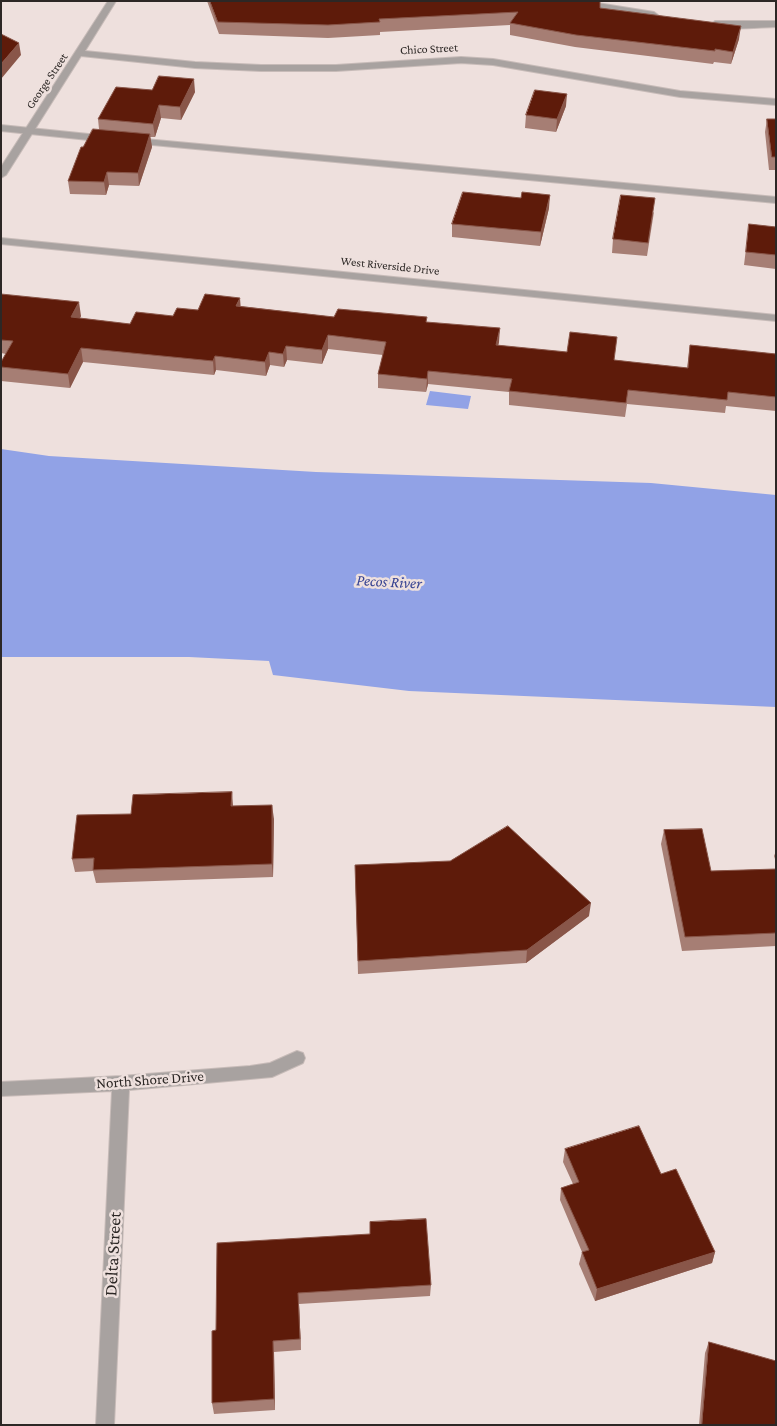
<!DOCTYPE html>
<html>
<head>
<meta charset="utf-8">
<style>
	body { margin:0 }
	#map { position:relative; width:777px; height:1426px; overflow:hidden; background:#eee0dd; font-family:"Crimson Pro",serif }
	canvas { display:block }
	.frame { position:absolute; inset:0; border:2px solid #2c2725; pointer-events:none }
</style>
</head>
<body>
<div id="map">
<canvas width="777" height="1426"></canvas>
<div class="frame"></div>
</div>
<script>
const c = document.querySelector('canvas').getContext('2d');
c.lineJoin = 'round';
function paint(path, color) { c.fillStyle = color; c.fill(path, 'evenodd'); }
function trace(path, color, width, dash) { c.strokeStyle = color; c.lineWidth = width; c.lineCap = dash ? 'butt' : 'round'; c.setLineDash(dash || []); c.stroke(path); }
function write(font, color, halo, rows, align = 'center') {
  c.font = font + ' "Crimson Pro",serif'; c.lineWidth = 5; c.setLineDash([]); c.textBaseline = 'middle'; c.strokeStyle = halo; c.fillStyle = color; for (const [text, x, y, turn = 0] of rows) {
    c.save(); c.translate(x, y); c.rotate((+turn || 0) * Math.PI / 180); c.textAlign = isNaN(turn) ? turn : align; if (halo) c.strokeText(text, 0, 0); c.fillText(text, 0, 0); c.restore();
  }
}
const water = new Path2D(`
	M430,391L471,396L468,409L426,405Z
	M1,449L49,456L316,472L651,483L776,495V707L409,691L273,675L269,661L189,657H1Z`);
const service = new Path2D(`
	M564,1H585L654,12L658,15L654,18L568,4Z
	M776,21V27C761,27 721,32 711,24L715,21Z
	M1,125L108,136L113,139L108,142L1,131Z
	M134,138L776,197V203L131,143V139Z`);
const minor = new Path2D(`
	M108,1H116L85,51L195,62L261,65H336L461,57L493,59L680,91L776,99V105L680,97L493,65L461,63L336,71H261L195,68L81,56L6,175L1,178V167Z
	M1,238L776,315V321L1,244Z
	M297,1051L303,1053L305,1058L303,1063L272,1077L129,1090L114,1425H96L112,1091L1,1096V1082L121,1076L250,1066L270,1063Z`);
const wall = new Path2D(`
	M207,1H600V8L739,39L731,64L714,62L713,64L575,47L510,35V25L380,32V35L328,38L219,34Z
	M152,90L195,92L181,120L161,118L155,137H150L152,147L139,186L109,185L106,195L70,194L68,181L83,147L99,129L98,119Z
	M566,106L556,132L525,128L526,115Z
	M767,119H776V170H769L765,132Z
	M549,208L540,246L452,237V224Z
	M654,212L647,256L612,253L613,239Z
	M749,224L776,227V269L744,265Z
	M1,294L81,316L80,318L130,324L173,316L198,310L240,306L334,317L427,322L499,342L498,345L632,362L687,368L690,345L776,354V411L726,406L725,413L627,404L625,417L509,405V392L428,384L426,392L378,388V374L383,355L328,349L322,364L287,360L284,367L270,365L266,376L216,370L214,375L83,362L70,388L1,381V362L6,354L1,353Z
	M233,806L274,819L273,877L96,883L93,871L75,872L72,859L131,814Z
	M664,830L711,871L776,869V946L682,951L661,844Z
	M776,851V862L774,856Z
	M355,865L589,916L526,963L358,974Z
	M565,1149L661,1174L715,1252L712,1263L595,1301L579,1264L582,1252L560,1200L561,1188L573,1184L563,1162Z
	M370,1222L431,1285L430,1296L299,1304L301,1350L274,1352L275,1410L214,1414L212,1403L216,1330L370,1234Z
	M709,1342L776,1425H699L705,1353Z`);
const shadedWall = new Path2D(`
	M741,26L739,39L731,64L733,52Z
	M19,43L21,55L1,79V64Z
	M194,79L195,92L181,120L180,107Z
	M567,94L566,106L556,132L557,119Z
	M159,105L161,118L155,137L153,124Z
	M150,134L152,147L139,186L138,173Z
	M107,172L109,185L106,195L104,182Z
	M550,195L549,208L540,246L541,232Z
	M240,298L241,311L236,306Z
	M79,302L81,316L73,331L71,317Z
	M500,328L499,342L495,359L496,345Z
	M328,335V349L322,364V350Z
	M286,346L287,360L284,367L283,354Z
	M81,348L83,362L70,388L68,374Z
	M269,352L270,365L266,376L265,362Z
	M215,356L216,370L214,375L213,361Z
	M428,371V384L426,392L427,379Z
	M232,792L233,806V820L231,806Z
	M272,805L274,819L273,877L272,864Z
	M591,903L589,916L526,963L527,950Z
	M715,1252L712,1263L595,1301L597,1289Z
	M298,1293L299,1304L301,1350L300,1339Z
	M273,1341L274,1352L275,1410L274,1399Z`);
const building = new Path2D(`
	M210,1H600V8L741,26L733,52L715,49V51L576,35L510,23L518,12L379,19L380,22L328,25L218,22Z
	M1,34L19,43L1,64Z
	M159,76L194,79L180,107L159,105L153,124L98,119L116,87L152,90Z
	M535,90L567,94L557,119L526,115Z
	M767,119H776V157H772Z
	M93,129L150,134L138,173L107,172L104,182L68,181L81,147H83Z
	M463,192L521,198L522,192L550,195L541,232L452,224Z
	M621,195L655,198L648,243L613,239Z
	M749,224L776,227V255L746,252Z
	M1,294L79,302L71,317L130,324L136,312L173,316L177,308L198,310L205,294L240,298L236,306L334,317L338,309L427,317L426,322L500,328L496,345L567,352L570,332L617,337L614,360L632,362L688,368L690,345L776,354V397L728,392L727,400L628,390L626,403L509,391L512,379L428,371L427,379L378,374L386,342L328,335L322,350L286,346L283,354L269,352L265,362L215,356L213,361L81,348L68,374L1,367V362L13,341L1,340Z
	M232,792L231,806L272,805V864L93,870L94,858L72,859L77,815L131,814L133,795Z
	M508,826L591,903L527,950L358,961L355,865L450,861Z
	M702,829L711,871L776,869V933L685,937L664,830Z
	M639,1126L661,1174L676,1169L715,1252L597,1289L582,1252L589,1250L561,1188L579,1182L565,1149Z
	M426,1219L431,1285L298,1293L300,1339L273,1341L274,1399L212,1403V1331L216,1330L217,1243L370,1234V1222Z
	M709,1342L776,1361V1425H702Z`);
const farStreetnames = [
	["Chico Street",429,49,-3],
	["George Street",47,81,-56],
	["West Riverside Drive",390,266,6]
];
const streetNames = [
	["North Shore Drive",150,1080,-4]
];
const waterNames = [
	["Pecos River",389,582,3]
];
const nearStreetnames = [
	["Delta Street",113,1254,-87]
];
paint(water, '#91a2e6');
trace(service, '#c7bbb8', 2);
trace(minor, '#c7bbb8', 2);
paint(service, '#a8a2a0');
paint(minor, '#a8a2a0');
paint(wall, '#a67e74');
paint(shadedWall, '#895649');
paint(building, '#5e1b0a');
trace(building, '#895649', 1);
write('12px', '#2c2725', '#eee0dd', farStreetnames);
write('15px', '#2c2725', '#eee0dd', streetNames);
write('italic 16px', '#374392', '#eee0dd', waterNames);
write('18px', '#2c2725', '#eee0dd', nearStreetnames);
</script>
</body>
</html>
